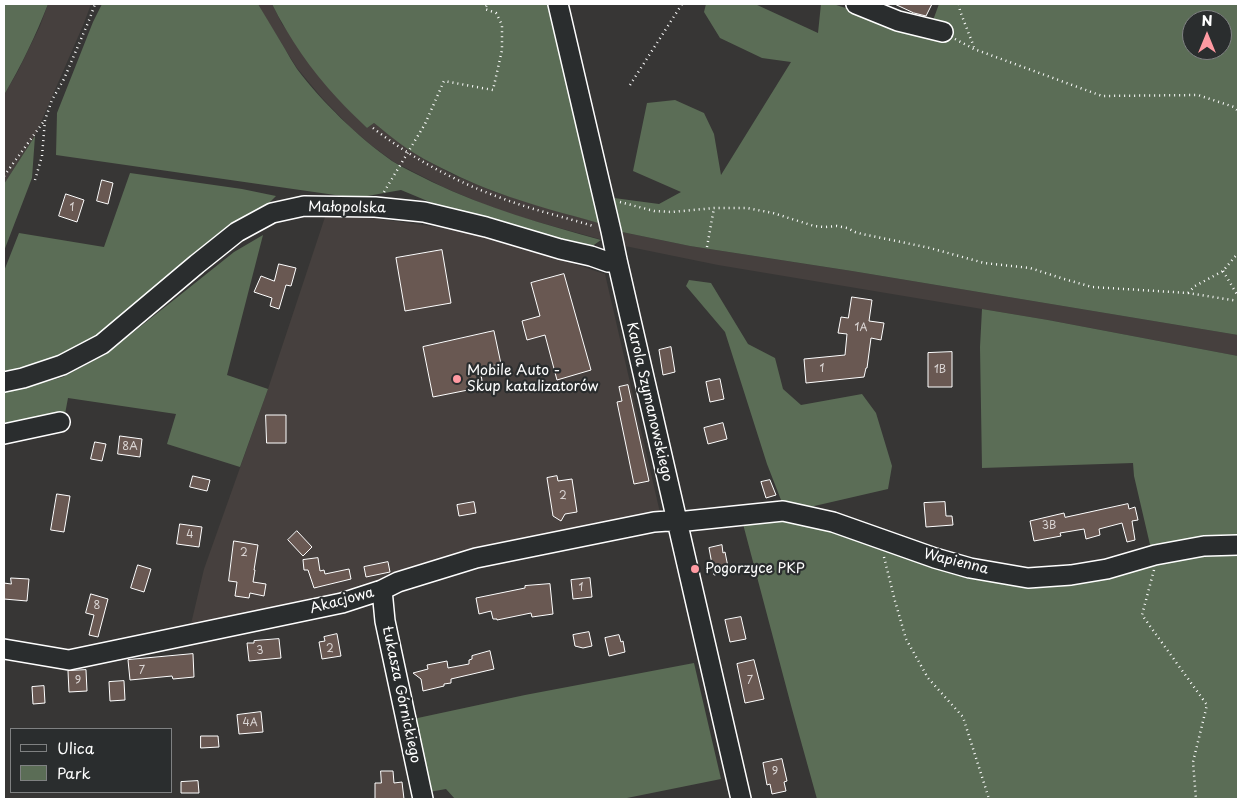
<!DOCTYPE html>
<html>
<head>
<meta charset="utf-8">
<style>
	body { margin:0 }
	#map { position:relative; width:1242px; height:803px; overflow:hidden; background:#373635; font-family:"Playpen Sans",sans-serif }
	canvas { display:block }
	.frame { position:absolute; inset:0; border:5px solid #fff; pointer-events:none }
	.legend { position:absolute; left:10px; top:728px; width:162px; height:65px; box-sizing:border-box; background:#2a2d2e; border:1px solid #7f8182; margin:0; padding:6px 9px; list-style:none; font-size:15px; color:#fff }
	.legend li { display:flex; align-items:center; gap:10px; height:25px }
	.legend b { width:25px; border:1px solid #7f8182 }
	.north { position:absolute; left:1182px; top:10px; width:50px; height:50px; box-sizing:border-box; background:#2a2d2e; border:1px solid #7f8182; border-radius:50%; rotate:0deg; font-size:14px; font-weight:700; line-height:20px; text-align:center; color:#fff }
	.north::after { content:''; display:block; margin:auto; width:18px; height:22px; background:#ff9aa2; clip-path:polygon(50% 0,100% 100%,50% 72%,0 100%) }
</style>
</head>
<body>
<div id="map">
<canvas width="1242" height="803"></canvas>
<div class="frame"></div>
<ul class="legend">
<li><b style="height:6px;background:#2a2d2e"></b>Ulica</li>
<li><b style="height:14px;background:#5b6d56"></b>Park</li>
</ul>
<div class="north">N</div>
</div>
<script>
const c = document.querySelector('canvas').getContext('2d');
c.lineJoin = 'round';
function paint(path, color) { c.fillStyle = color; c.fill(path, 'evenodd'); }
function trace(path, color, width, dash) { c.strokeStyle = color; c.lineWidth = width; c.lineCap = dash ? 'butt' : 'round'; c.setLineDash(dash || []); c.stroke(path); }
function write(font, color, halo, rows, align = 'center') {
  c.font = font + ' "Playpen Sans",sans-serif'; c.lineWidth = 4.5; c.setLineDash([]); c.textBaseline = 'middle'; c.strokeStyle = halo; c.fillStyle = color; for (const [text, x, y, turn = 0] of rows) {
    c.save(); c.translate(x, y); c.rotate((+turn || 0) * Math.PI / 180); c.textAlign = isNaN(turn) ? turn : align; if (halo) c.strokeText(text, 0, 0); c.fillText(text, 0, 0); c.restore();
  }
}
const built = new Path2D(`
	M48,4H91L84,23L35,136L4,184V95L18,71L40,26Z
	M258,4H272L282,24L338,99L367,128L374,123L396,140L422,158L454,175L495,192L561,212L621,229L622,232L690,246L852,271L1238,335V356L1048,320L718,265L625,246L523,218L490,207L443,187L394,162L371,145L350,127L322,98L297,68L268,22Z
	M326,214H345L479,233L605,274L661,517L384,584L191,624L204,569L268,389Z`);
const green = new Path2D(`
	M4,4H48C36,35 21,66 4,95Z
	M102,4H258C267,19 276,34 285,49C289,56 293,63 297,69C322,102 358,137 392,161C405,169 419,175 432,182C486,208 543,224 601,240L588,249L437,205L401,190L356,198L56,155L57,113L93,22Z
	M272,4H550L602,224C567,214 531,205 496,192C471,183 447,171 424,159C406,149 390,136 374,123L367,128C357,118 347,109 337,98C311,70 289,38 272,4Z
	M706,4H755L818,33L821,4H833L928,34L939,4H1238V335L852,271L690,246L622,232L614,198L659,204L681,192L633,171L647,103L675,100L704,113L714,134L721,175L791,62L762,58L720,38L704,12ZM1192,20H1222V50H1192Z
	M35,136L32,178L4,251V184Z
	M130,173L242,189L276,196L267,205L230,225L105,332L64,357L4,376V271L19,233L104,247Z
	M263,235L227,375L268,389L240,467L167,444L176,414L68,398L65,414L4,430V389L24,388L63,377L106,354L234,252Z
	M689,280L711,283L748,344L775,358L783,389L801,405L862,394L876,413L892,466L888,489L810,507L785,506L781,500L767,464L725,332L686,286Z
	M982,309L1048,320L1238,356V539L1151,549L1134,476L1133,463L982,468L980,347Z
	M784,515L968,576L1209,553L1238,551V799H817L792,709L743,524Z
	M694,663L721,779L622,799H455L446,789L429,792L413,719L525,695Z`);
const building = new Path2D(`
	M895,4H932L926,16L914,13Z
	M102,180L113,183L108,204L97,201Z
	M66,194L84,200L77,222L59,216Z
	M442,250L451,303L405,311L396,258Z
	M279,264L296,268L291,286L286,285L279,309L270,306L272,298L254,292L261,276L274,281Z
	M564,274L591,370L557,380L545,335L527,340L522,321L540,316L531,283Z
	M852,297L872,300L869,321L884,323L881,340L871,338L867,368H866L864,377L806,383L804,359L845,355L847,334L838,333L841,317L848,318Z
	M494,331L501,364L480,368L483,387L433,397L423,347Z
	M671,347L675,372L663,375L659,350Z
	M952,352V387H928V353Z
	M720,379L724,399L710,402L706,382Z
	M628,385L649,481L634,484L617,402L622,401L619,387Z
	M266,415H286V443H267Z
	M723,423L727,439L708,444L704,428Z
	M120,436L142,439L140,457L118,454Z
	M95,442L106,444L102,461L91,459Z
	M193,476L210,480L207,491L190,487Z
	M557,476L558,481L572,479L577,512L565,514L561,521L553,516L547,478Z
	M770,480L776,495L766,498L761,482Z
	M57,494L70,496L64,532L51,530Z
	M474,502L476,513L459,516L457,505Z
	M945,502L946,516H952L953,525L926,527L924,503Z
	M1128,504L1129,509L1135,507L1138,520L1132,521L1135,540L1127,542L1122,523L1099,529L1100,535L1086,539L1084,529L1060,533L1061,536L1034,541L1030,521L1064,513L1065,517Z
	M180,524L202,527L199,547L177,544Z
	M297,531L312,547L303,556L288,540Z
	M234,541L258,545L254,570H255L253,582L266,584L264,596L250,593L249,598L235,596L237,582L229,581Z
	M722,545L723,553L725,552L729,572L714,575L709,548Z
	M318,558L320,571L324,570L325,574L349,569L351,579L314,588L308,570H304L303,560Z
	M388,562L390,572L366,577L364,567Z
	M138,565L151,569L144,592L131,588Z
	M11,578L29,579L27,601L4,599V583L11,584Z
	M590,578L592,597L573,599L571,580Z
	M550,584L553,614L532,617L531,613L497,620V619H493L491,611L479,614L476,598L525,588V586Z
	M91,594L108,599L98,637L89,635L94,615L86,613Z
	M741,617L746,639L730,642L725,620Z
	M589,632L592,646L583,648L575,646L573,635Z
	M337,634L341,656L322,659L319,642L325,641L324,637Z
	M619,635L621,642L623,641L625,652L609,656L605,638Z
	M279,639L281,658L249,661L247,643H254V641Z
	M490,651L494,669L451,679V683L444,684V686L423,691L421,679L413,673L428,669L427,665L447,661L448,668L469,664V660L472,659V656Z
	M193,654L194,677L173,679L172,676L130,680L128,660Z
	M754,660L764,699L745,703L737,664Z
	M86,670L87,691L69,692L68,671Z
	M124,681L125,700L110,701L109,682Z
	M44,686L45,703L33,704L32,687Z
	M261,712L263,732L239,734L237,715Z
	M201,736H218L219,747L201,748Z
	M782,759L787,781L784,782L786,791L772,794L770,784L767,785L763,763Z
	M381,771H393L394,783L402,782L404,799H375V783H381Z
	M198,781L199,793H181V782Z`);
const path = new Path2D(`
	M959,4L960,11L974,47
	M955,39L974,49L1102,96L1198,95L1234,107L1238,111
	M630,85L682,4
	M373,128C413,159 456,182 504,199C533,210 564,217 593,226
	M4,176L44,121
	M35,180L42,156L45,120L52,100L64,79L90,18L95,4
	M384,192L425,124L444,81L493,90L502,50V25L496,13L485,9L487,4
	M620,202L654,211L672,212L714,208H747L773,213L814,226L825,227L837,226L847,228L855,232L862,234L930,248L984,263L1030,268L1064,279L1092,287L1188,293L1238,301
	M707,247L714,208
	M1223,271L1238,296
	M1188,293L1195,286L1223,271L1238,253
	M884,557L895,601L906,639L928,678L963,717L989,799
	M1154,570L1142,615L1207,705L1193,762L1196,799`);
const minor = new Path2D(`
	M558,4L611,231L617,260L741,799
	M856,4L898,21L943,32
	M4,382L23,378L62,365L102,344L197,264L237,232L272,213L304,206L375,207L424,212L486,227L560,249L591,256L608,262L617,260
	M4,434L60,422
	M382,590L385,621L423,799
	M4,649L69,660L342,603L382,590L398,582L476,558L654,522L668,521L677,522L783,511L833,522L935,558L970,568L1028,578L1071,575L1107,569L1155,555L1204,546L1238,545`);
const markers = [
	[457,379,5,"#ff9aa2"],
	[695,569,5,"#ff9aa2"]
];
const numberNames = [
	["1",72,208],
	["1A",861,328],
	["1",822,369],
	["1B",940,370],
	["8A",130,447],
	["2",563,496],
	["3B",1049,526],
	["4",190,535],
	["2",244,553],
	["1",581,588],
	["8",97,606],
	["2",330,649],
	["3",260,651],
	["7",142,671],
	["9",78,681],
	["7",750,681],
	["4A",250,723],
	["9",775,772]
];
const streetNames = [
	["Małopolska",347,208,1],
	["Karola Szymanowskiego",649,402,77],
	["Wapienna",956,562,14],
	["Akacjowa",342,601,-15],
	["Łukasza Górnickiego",401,695,78]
];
const poiNames = [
	["Mobile Auto -",467,371],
	["Skup katalizatorów",467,387],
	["Pogorzyce PKP",705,569]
];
paint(built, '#46403e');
paint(green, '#5b6d56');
paint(building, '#695852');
trace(building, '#fff', 1);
trace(minor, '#fff', 22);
trace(path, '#fff', 2.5, [1, 4]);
trace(minor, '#2a2d2e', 19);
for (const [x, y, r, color] of markers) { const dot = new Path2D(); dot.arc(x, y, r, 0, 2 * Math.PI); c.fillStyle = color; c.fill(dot); trace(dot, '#2a2d2e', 2); }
write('11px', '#dad5d4', null, numberNames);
write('14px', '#fff', '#2a2d2e', streetNames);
write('14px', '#fff', '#2a2d2e', poiNames, 'left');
</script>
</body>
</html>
